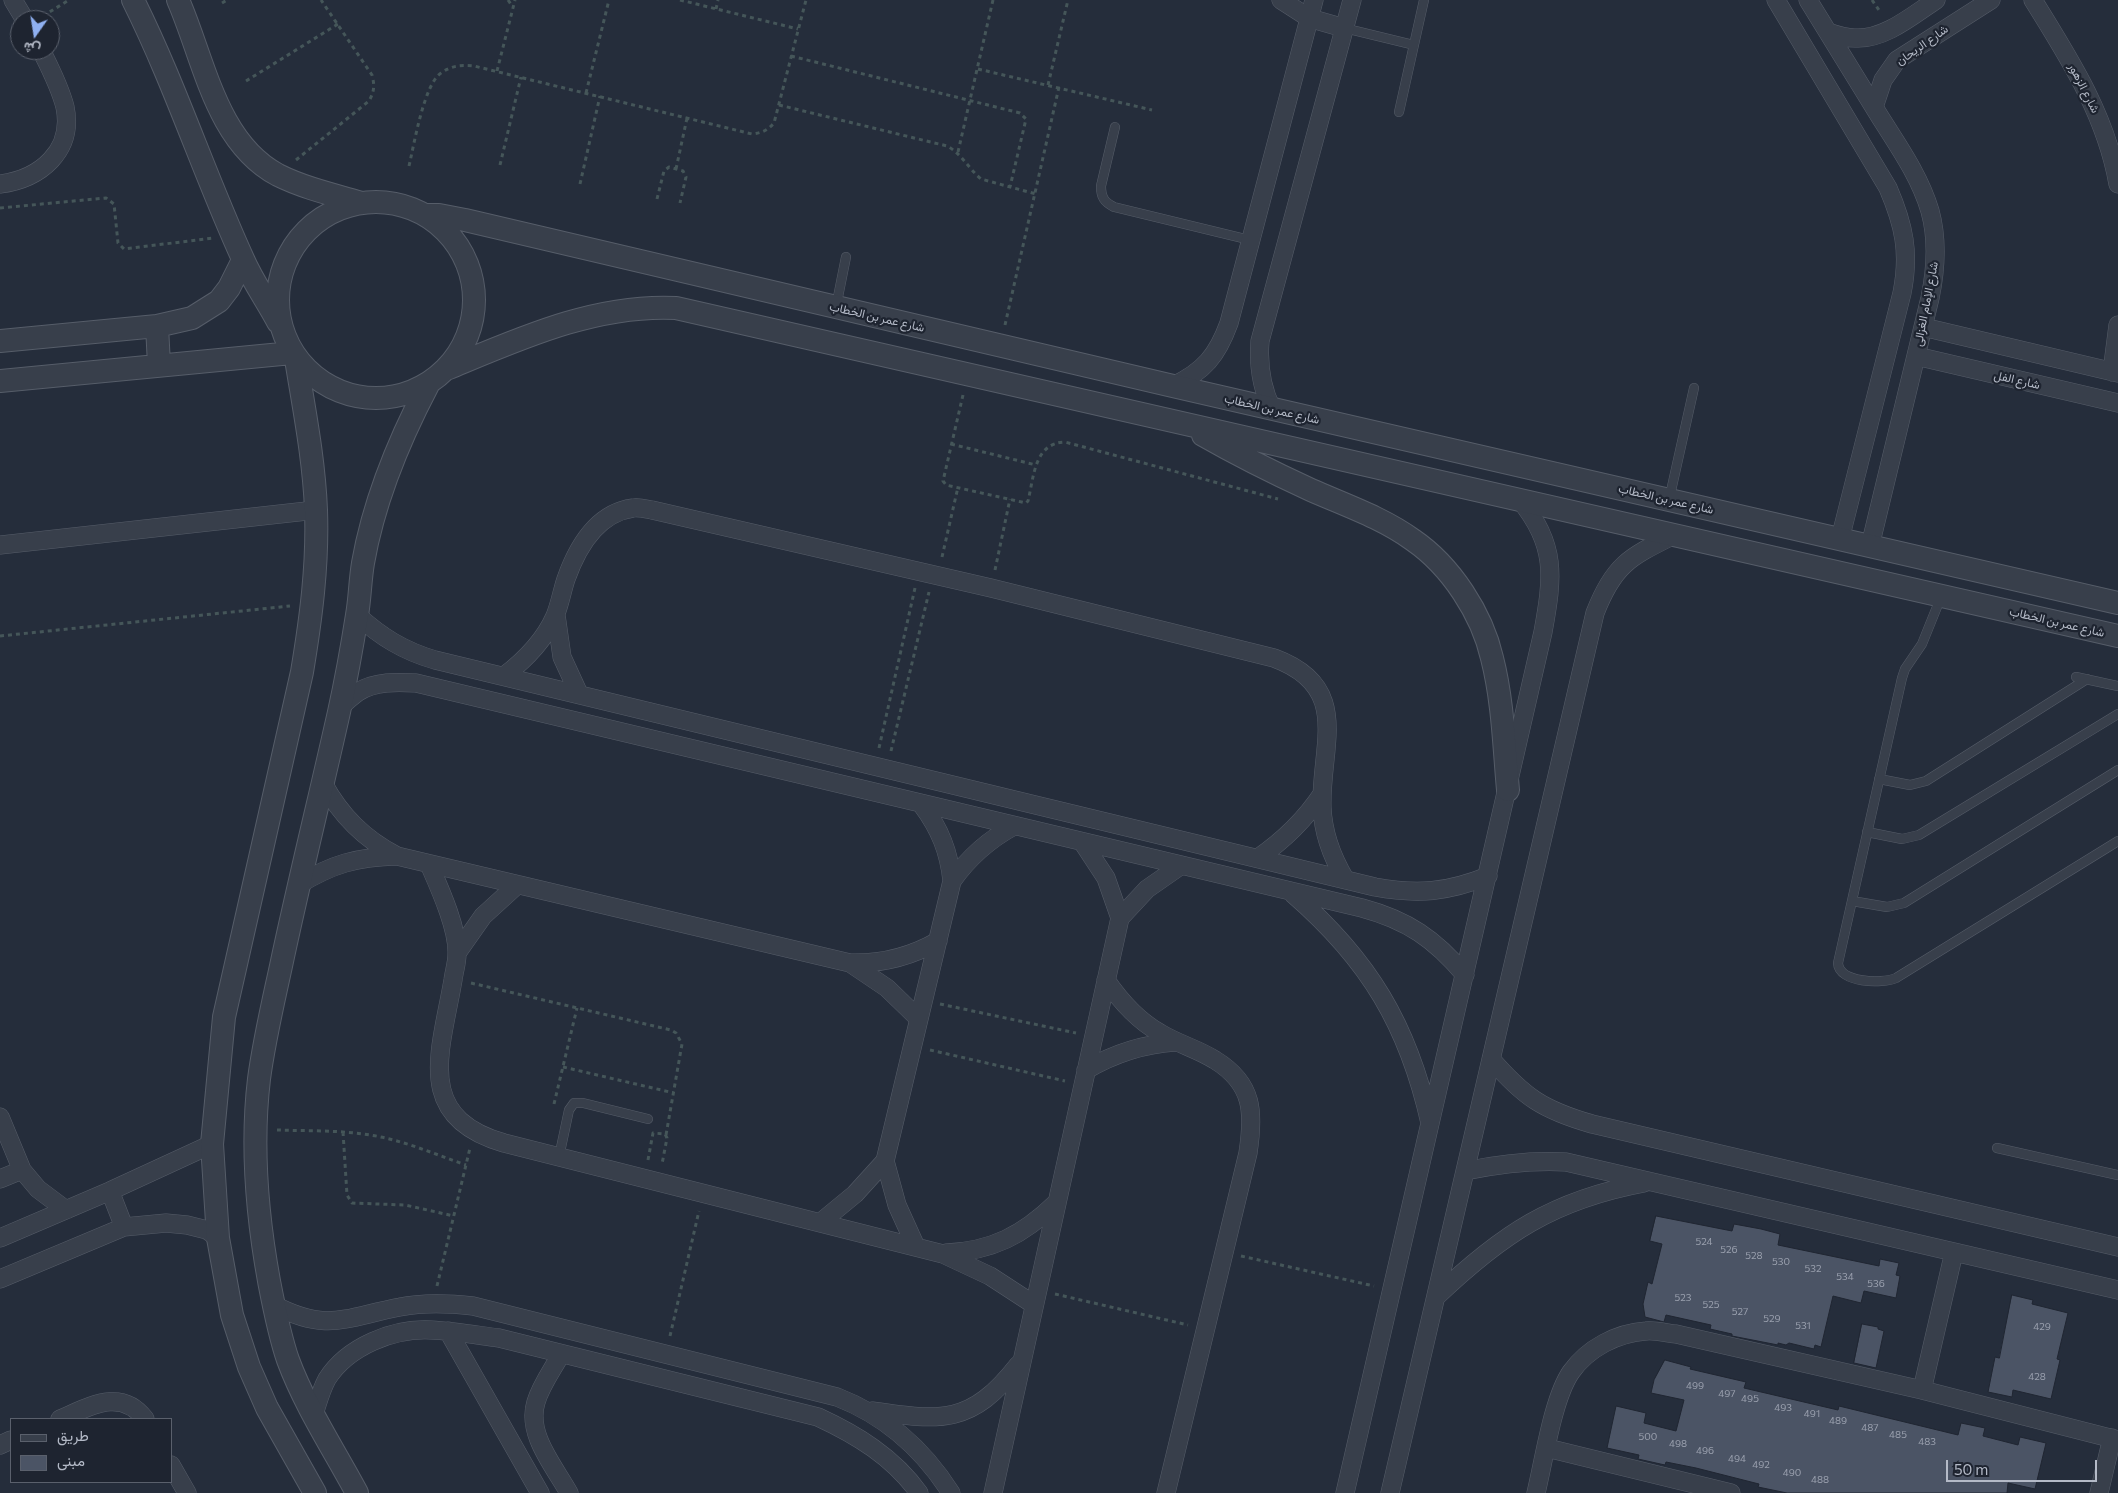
<!DOCTYPE html>
<html>
<head>
<meta charset="utf-8">
<style>
	body { margin:0 }
	#map { position:relative; width:2118px; height:1493px; overflow:hidden; background:#252d3b; font-family:Commissioner,Vazirmatn,sans-serif }
	canvas { display:block }
	.legend { position:absolute; left:10px; top:1418px; width:162px; height:65px; box-sizing:border-box; background:#1e2430; border:1px solid #5a606c; margin:0; padding:6px 9px; list-style:none; font-size:15px; color:#b4bac7 }
	.legend li { display:flex; align-items:center; gap:10px; height:25px }
	.legend b { width:25px; border:1px solid #5a606c }
	.north { position:absolute; left:10px; top:10px; width:50px; height:50px; box-sizing:border-box; background:#1e2430; border:1px solid #5a606c; border-radius:50%; rotate:193deg; font-size:14px; font-weight:700; line-height:20px; text-align:center; color:#b4bac7 }
	.north::after { content:''; display:block; margin:auto; width:18px; height:22px; background:#8fb0f1; clip-path:polygon(50% 0,100% 100%,50% 72%,0 100%) }
	.scale { position:absolute; left:1946px; top:1460px; width:151px; height:22px; box-sizing:border-box; border:2px solid #b4bac7; border-top:0; padding-left:6px; font-size:15px; line-height:18px; white-space:nowrap; color:#b4bac7; -webkit-text-stroke:4px #1e2430; paint-order:stroke }
</style>
</head>
<body>
<div id="map">
<canvas width="2118" height="1493"></canvas>
<ul class="legend">
<li><b style="height:6px;background:#383f4b"></b>طريق</li>
<li><b style="height:14px;background:#4b5465"></b>مبنى</li>
</ul>
<div class="north">ش</div>
<div class="scale">50 m</div>
</div>
<script>
const c = document.querySelector('canvas').getContext('2d');
c.lineJoin = 'round';
function paint(path, color) { c.fillStyle = color; c.fill(path, 'evenodd'); }
function trace(path, color, width, dash) { c.strokeStyle = color; c.lineWidth = width; c.lineCap = dash ? 'butt' : 'round'; c.setLineDash(dash || []); c.stroke(path); }
function write(font, color, halo, rows, align = 'center') {
  c.font = font + ' Commissioner,Vazirmatn,sans-serif'; c.lineWidth = 4.5; c.setLineDash([]); c.textBaseline = 'middle'; c.strokeStyle = halo; c.fillStyle = color; for (const [text, x, y, turn = 0] of rows) {
    c.save(); c.translate(x, y); c.rotate((+turn || 0) * Math.PI / 180); c.textAlign = isNaN(turn) ? turn : align; if (halo) c.strokeText(text, 0, 0); c.fillText(text, 0, 0); c.restore();
  }
}
const building = new Path2D(`
	M1656,1216L1732,1231L1734,1224L1761,1229L1780,1234L1778,1245L1879,1266L1880,1259L1899,1263L1896,1275L1900,1276L1896,1298L1864,1291L1861,1303L1833,1296L1821,1347L1815,1345L1814,1349L1789,1343L1786,1345L1778,1343V1345L1732,1336V1334L1710,1329L1711,1325L1666,1315L1664,1322L1645,1317L1643,1304L1648,1282L1652,1284L1662,1244L1650,1241Z
	M2012,1295L2033,1300L2032,1304L2068,1313L2057,1359L2060,1360L2051,1399L2013,1390L2012,1397L1988,1392L1995,1357L1999,1358Z
	M1862,1324L1878,1327V1329L1884,1331L1876,1368L1854,1363Z
	M1665,1360L1691,1367L1690,1369L1746,1382L1744,1388L1838,1410L1839,1406L1958,1435L1961,1423L1985,1428L1983,1436L2018,1445L2020,1437L2046,1443L2035,1489L2008,1483L2007,1493H1787L1758,1487L1759,1484L1696,1468L1666,1462L1665,1465L1638,1459L1639,1455L1607,1448L1616,1406L1646,1413L1644,1423L1676,1431L1684,1400L1651,1393L1654,1380Z`);
const path = new Path2D(`
	M508,0L513,7
	M680,0L798,29
	M1872,0L1881,13
	M222,3L227,0
	M716,9L718,0
	M43,16L69,0
	M791,56L1020,113L1026,119L1010,187
	M978,69L1152,110
	M497,71L515,0
	M246,81L338,24
	M1048,85L1068,0
	M586,93L609,0
	M779,105L947,146C962,154 968,168 981,179L1036,194
	M958,152L993,0
	M296,160L369,101C374,92 375,86 372,75L321,0
	M500,165L521,77
	M409,166C414,145 424,84 441,73C452,65 462,65 474,66L752,134C762,133 768,130 774,123L806,0
	M676,169L687,118
	M580,184L600,96
	M657,199L664,171L669,167L683,171L686,177L680,203
	M0,208L106,198L114,204L118,243L124,249L213,238
	M1005,325L1059,87
	M963,395L943,481L946,485L1026,503L1028,501C1034,477 1034,443 1065,442L1278,499
	M951,444L1036,465
	M942,557L958,487
	M995,570L1010,499
	M0,636L290,606
	M879,748L915,588
	M891,751L929,592
	M471,983L671,1030L676,1033L682,1044L666,1135
	M940,1004L1076,1033
	M930,1050L1065,1081
	M563,1067L674,1093
	M554,1104L577,1008
	M277,1130C307,1131 339,1130 370,1135C403,1140 434,1154 466,1165
	M343,1132L347,1195L352,1203L405,1205L454,1216
	M648,1160L653,1133L665,1134L667,1138L662,1164
	M1241,1256L1374,1286
	M437,1286L470,1148
	M1055,1294L1188,1325
	M670,1336L699,1211`);
const service = new Path2D(`
	M1344,28L1414,45
	M1399,112L1424,0
	M1115,127L1101,186C1101,197 1104,202 1114,207L1250,240
	M836,307L846,257
	M1669,500L1694,388
	M1941,597L1922,644L1905,669L1902,678L1838,963C1839,983 1882,984 1896,978L2118,841
	M2076,677L2118,686
	M1879,779L1910,785L1926,781L2087,679
	M1867,832L1902,839L1919,835L2118,714
	M1852,901L1887,907L1904,903L2118,770
	M1997,1148L2118,1175
	M559,1157L569,1110L574,1103H583L648,1119`);
const minor = new Path2D(`
	M13,0L25,20
	M1281,0L1309,18L1344,28
	M1776,0L1888,188C1904,225 1910,253 1902,293L1840,539
	M1808,0C1832,39 1856,78 1880,117C1899,147 1920,177 1930,211C1938,240 1936,269 1930,298L1870,546
	M2033,0C2069,58 2106,115 2118,184
	M1828,32C1836,35 1845,38 1855,38C1884,40 1913,15 1936,0
	M1874,107L1883,80L1897,60L1991,0
	M0,184C40,179 74,151 65,107C60,87 50,68 41,50
	M1923,327L2118,373
	M1916,356L2118,403
	M2112,372L2118,325
	M1173,386C1204,371 1217,356 1229,323L1314,0
	M1272,409C1261,387 1258,366 1260,341L1352,0
	M0,545L316,510
	M357,615C381,637 404,651 435,660L1375,887C1418,895 1448,892 1488,876
	M556,615L562,657L579,694
	M504,676C525,660 544,641 555,616C560,604 562,591 566,579C577,548 597,513 633,508C639,507 646,509 652,510L991,588L1274,658C1353,687 1320,746 1322,807C1323,834 1332,857 1345,879
	M340,707C346,702 352,696 358,692C375,681 398,682 416,683L1362,908C1407,920 1435,939 1465,975
	M323,783C341,816 364,839 397,856L850,963C882,964 910,957 938,941
	M1083,843L1106,878L1120,918
	M1258,858C1284,840 1304,821 1322,794
	M429,864C439,887 458,928 457,954C457,963 454,972 453,980C441,1051 413,1117 504,1143L943,1254L990,1276L1033,1304
	M952,881C969,857 988,840 1014,826
	M298,885C332,864 357,857 397,856
	M1293,894C1369,960 1408,1025 1430,1123
	M457,953L483,916L517,885
	M850,963L887,988L919,1019
	M1106,980C1121,1002 1137,1020 1160,1033C1178,1044 1198,1049 1215,1060C1254,1084 1254,1113 1248,1153L1166,1493
	M1491,1059C1524,1097 1543,1110 1592,1124L2118,1247
	M1086,1070C1115,1053 1143,1044 1176,1042
	M0,1117L22,1170L38,1189L66,1210
	M885,1161L897,1205L916,1247
	M1465,1171C1499,1164 1531,1160 1566,1162L2118,1290
	M0,1179L22,1170
	M110,1191L124,1227
	M821,1222L855,1194L885,1161L952,881C949,852 940,829 922,805
	M0,1238L110,1191L212,1144
	M946,1253C992,1251 1023,1235 1056,1203
	M0,1279L124,1227L166,1223L187,1225L207,1230L218,1238
	M1436,1297C1502,1234 1553,1200 1644,1183
	M274,1305C328,1333 346,1317 400,1307C424,1302 448,1303 473,1306L837,1397C886,1416 923,1449 951,1493
	M448,1331L540,1493
	M561,1354C553,1369 541,1385 536,1402C526,1434 554,1466 569,1493
	M1922,1390L1954,1252
	M872,1411C942,1421 971,1425 1018,1365
	M314,1414C318,1402 321,1390 327,1379C348,1346 394,1328 431,1330C453,1331 476,1335 499,1338L818,1417C857,1435 893,1457 919,1493
	M60,1419C89,1407 121,1387 145,1419
	M0,1445L11,1440
	M1547,1448L1731,1493
	M171,1465L187,1493
	M993,1493L1120,918L1147,889L1180,866
	M1345,1493L1543,632C1553,577 1557,545 1520,500
	M1390,1493L1595,613C1614,564 1630,557 1674,535
	M1536,1493C1544,1460 1553,1398 1571,1372C1588,1348 1617,1333 1646,1331C1655,1330 1666,1333 1676,1334L1922,1390L2118,1440
	M2099,1493L2112,1438`);
const tertiary = new Path2D(`
	M133,0C175,84 204,174 243,259C253,282 267,301 278,322
	M178,0C204,59 216,142 278,175C304,188 334,195 362,203
	M278 300a98 98 0 1 1 196 0a98 98 0 1 1-196 0Z
	M426,215H439L465,220L1173,386L2118,603
	M157,326L159,365
	M0,341L157,326L192,318L219,301L229,288L243,260
	M296,359C304,409 314,459 316,510C318,565 311,618 302,672L224,1017L212,1144L218,1238L232,1315L249,1367L267,1408L315,1493
	M449,368C521,338 596,304 676,308L2118,636
	M0,381L292,353
	M1203,435C1238,455 1274,473 1311,490C1345,505 1383,518 1413,540C1451,566 1482,614 1492,658C1503,701 1504,746 1508,790
	M357,1493C334,1450 305,1406 288,1360C279,1334 274,1307 269,1281C257,1215 251,1146 259,1079C264,1041 273,1003 281,966C299,881 320,797 339,712C346,680 352,647 357,615C360,598 360,581 363,563C374,500 398,442 428,385`);
const numberNames = [
	["524",1704,1242],
	["526",1729,1250],
	["528",1754,1256],
	["530",1781,1262],
	["532",1813,1269],
	["534",1845,1277],
	["536",1876,1284],
	["523",1683,1298],
	["525",1711,1305],
	["527",1740,1312],
	["529",1772,1319],
	["531",1803,1326],
	["429",2042,1327],
	["428",2037,1377],
	["499",1695,1386],
	["497",1727,1394],
	["495",1750,1399],
	["493",1783,1408],
	["491",1812,1414],
	["489",1838,1421],
	["487",1870,1428],
	["485",1898,1435],
	["500",1648,1437],
	["483",1927,1442],
	["498",1678,1444],
	["496",1705,1451],
	["494",1737,1459],
	["492",1761,1465],
	["490",1792,1473],
	["488",1820,1480]
];
const streetNames = [
	["شارع الريحان",1922,45,-35],
	["شارع الزهور",2084,88,63],
	["شارع الإمام الغزالى",1926,304,-79],
	["شارع عمر بن الخطاب",877,317,13],
	["شارع الفل",2017,380,13],
	["شارع عمر بن الخطاب",1272,409,13],
	["شارع عمر بن الخطاب",1666,499,13],
	["شارع عمر بن الخطاب",2057,622,13]
];
paint(building, '#4b5465');
trace(building, '#202632', 1);
trace(service, '#565d69', 10);
trace(minor, '#565d69', 19);
trace(tertiary, '#565d69', 24);
trace(path, '#455659', 3, [4, 4]);
trace(service, '#383f4b', 9);
trace(minor, '#383f4b', 18);
trace(tertiary, '#383f4b', 22);
write('10px', '#9aa0ae', null, numberNames);
write('12px', '#b4bac7', '#1e2430', streetNames);
</script>
</body>
</html>
